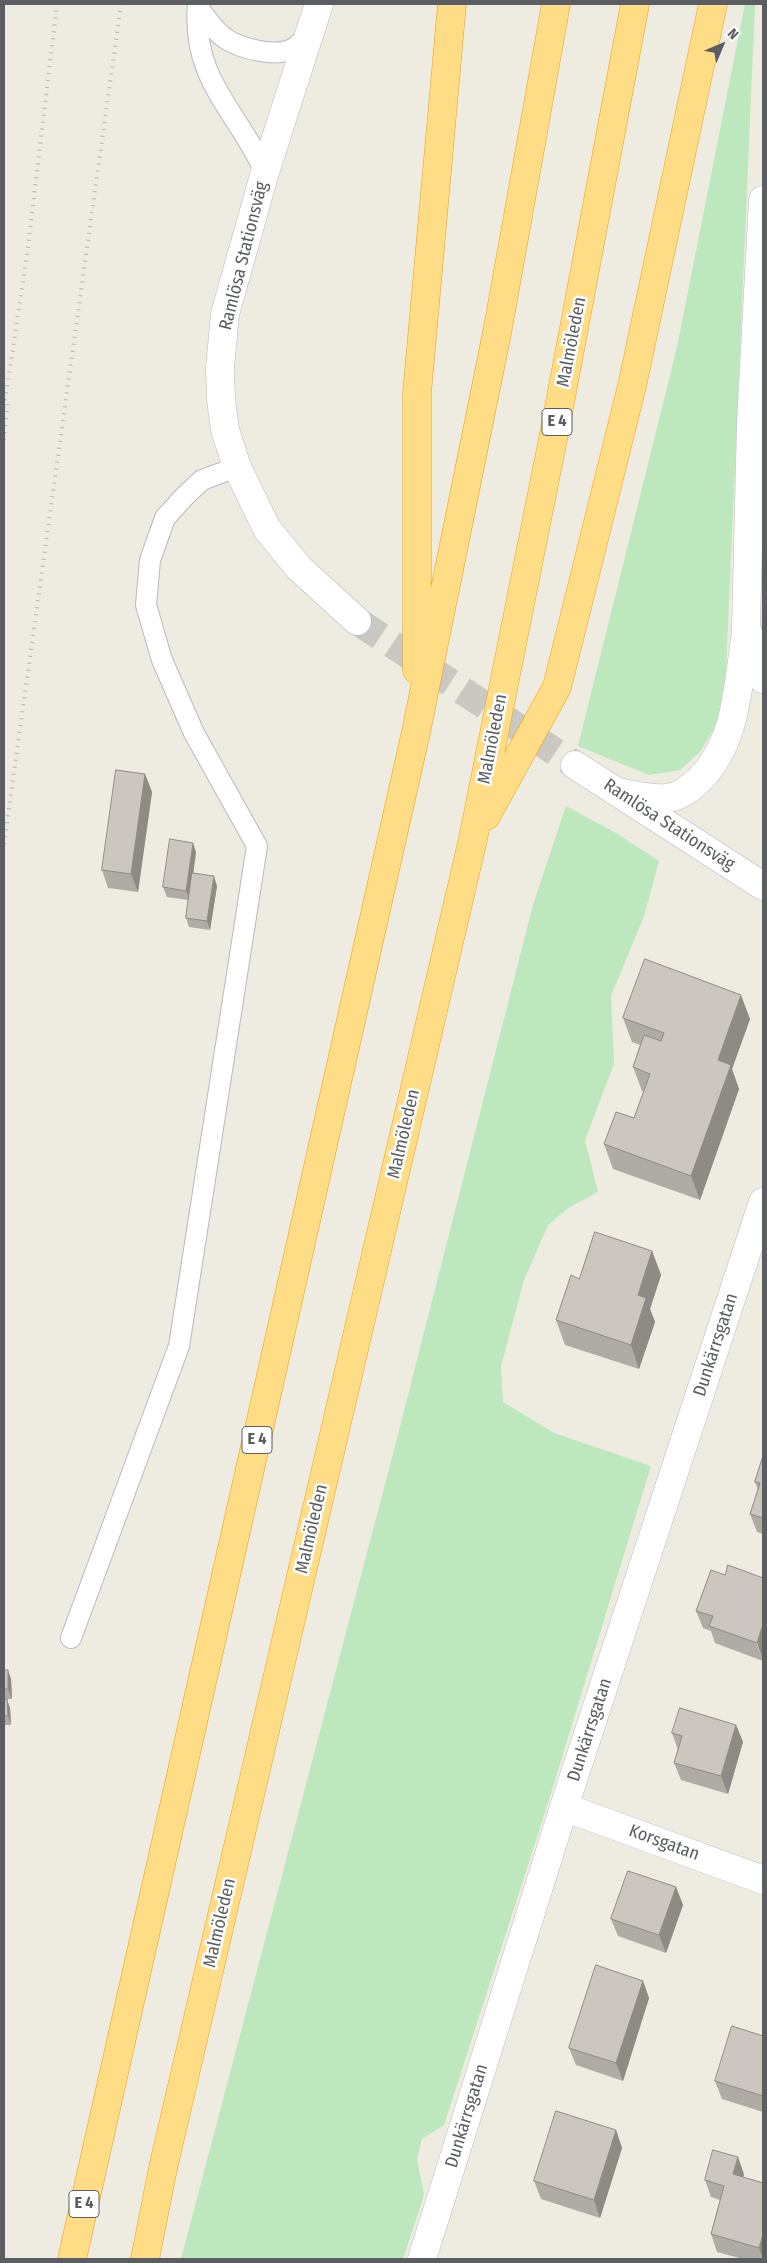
<!DOCTYPE html>
<html>
<head>
<meta charset="utf-8">
<style>
	body { margin:0 }
	#map { position:relative; width:767px; height:2263px; overflow:hidden; background:#eeebe1; font-family:"Fira Sans Condensed",sans-serif }
	canvas { display:block }
	.frame { position:absolute; inset:0; border:5px solid #5a5e63; pointer-events:none }
	.north { position:absolute; left:697px; top:20px; width:50px; height:50px; -webkit-text-stroke:4px #fff; paint-order:stroke; rotate:45deg; font-size:14px; font-weight:700; line-height:20px; text-align:center; color:#5a5e63 }
	.north::after { content:''; display:block; margin:auto; width:18px; height:22px; background:#5a5e63; clip-path:polygon(50% 0,100% 100%,50% 72%,0 100%) }
</style>
</head>
<body>
<div id="map">
<canvas width="767" height="2263"></canvas>
<div class="frame"></div>
<div class="north">N</div>
</div>
<script>
const c = document.querySelector('canvas').getContext('2d');
c.lineJoin = 'round';
function paint(path, color) { c.fillStyle = color; c.fill(path, 'evenodd'); }
function trace(path, color, width, dash) { c.strokeStyle = color; c.lineWidth = width; c.lineCap = dash ? 'butt' : 'round'; c.setLineDash(dash || []); c.stroke(path); }
function write(font, color, halo, rows, align = 'center') {
  c.font = font + ' "Fira Sans Condensed",sans-serif'; c.lineWidth = 5; c.setLineDash([]); c.textBaseline = 'middle'; c.strokeStyle = halo; c.fillStyle = color; for (const [text, x, y, turn = 0] of rows) {
    c.save(); c.translate(x, y); c.rotate((+turn || 0) * Math.PI / 180); c.textAlign = isNaN(turn) ? turn : align; if (halo) c.strokeText(text, 0, 0); c.fillText(text, 0, 0); c.restore();
  }
}
const green = new Path2D(`
	M745,4H755L726,672L717,723L701,751L680,770L649,775L578,746L677,347Z
	M566,806L616,833L659,861L644,916L611,996L614,1064L585,1140L598,1192L568,1208L548,1225L524,1280L501,1366L503,1402L554,1433L651,1466L548,1803L444,2125L422,2139L417,2159L424,2195L403,2259H181L393,1454L533,905Z`);
const tertiaryTunnel = new Path2D(`
	M357,621L575,765`);
const service = new Path2D(`
	M198,4C191,80 238,111 265,172
	M198,7C206,18 214,31 226,39C242,49 277,58 294,48C299,45 304,39 309,35
	M71,1638L179,1346L257,846L194,733L162,660L146,605L150,560L165,518L184,497L202,480L237,467`);
const minor = new Path2D(`
	M564,1807L763,1880
	M422,2259L564,1807L763,1202`);
const tertiary = new Path2D(`
	M319,4L265,172L225,314L220,368L221,399L225,430L237,467L267,529L299,568L357,621
	M763,200L751,422L746,627L763,679
	M575,765L763,886
	M618,792C634,795 651,800 667,798C680,797 691,788 700,779C738,741 738,682 746,632`);
const motorway = new Path2D(`
	M417,670V393L452,4
	M486,816L557,687L632,386L713,4
	M72,2259L416,732L497,333L556,4
	M145,2259L163,2168L473,839L555,429L635,4`);
const rail = new Path2D(`
	M4,407L27,255L57,4
	M4,440L8,400
	M4,844L121,4`);
const wall = new Path2D(`
	M145,774L152,792L138,892L108,888L102,870Z
	M196,852L193,873L217,886L210,930L189,927L186,918L189,900L167,897L163,887Z
	M623,1018L750,1019L732,1069L739,1089L700,1200L613,1169L604,1144L634,1118L644,1092L642,1091L633,1067L640,1045L632,1042Z
	M652,1251L661,1275L650,1309L655,1322L639,1369L565,1345L556,1320L579,1279Z
	M763,1456V1534L757,1532L750,1514L758,1490L755,1482Z
	M728,1565L763,1661L715,1643L711,1631L703,1628L696,1611L725,1575Z
	M4,1670L11,1679L12,1699H4Z
	M4,1699L10,1708L11,1725H4Z
	M736,1725L743,1742L728,1794L681,1780L674,1763L678,1750L672,1733Z
	M676,1887L683,1905L666,1953L618,1936L611,1919Z
	M643,1981L649,1998L623,2081L576,2065L569,2048Z
	M763,2036V2112L722,2099L715,2081Z
	M616,2130L622,2148L600,2218L541,2199L534,2181Z
	M744,2174L743,2177L763,2259H743L717,2252L711,2234L720,2200L711,2197L705,2180Z`);
const shadedWall = new Path2D(`
	M145,774L152,792L138,892L131,874Z
	M193,843L196,852L190,900L186,891Z
	M214,876L217,886L210,930L207,921Z
	M741,995L750,1019L732,1069L739,1089L700,1200L691,1176L718,1060Z
	M652,1251L661,1275L650,1309L655,1322L639,1369L631,1345L638,1295Z
	M763,1624V1661L757,1643Z
	M8,1670L11,1679L12,1699L8,1689Z
	M7,1699L10,1708L11,1725L8,1716Z
	M736,1725L743,1742L728,1794L721,1776Z
	M676,1887L683,1905L666,1953L659,1935Z
	M643,1981L649,1998L623,2081L616,2063Z
	M616,2130L622,2148L600,2218L594,2200Z
	M738,2157L744,2174L739,2192L733,2174Z
	M763,2234V2259L759,2248Z`);
const building = new Path2D(`
	M116,770L145,774L131,874L102,870Z
	M170,839L193,843L186,891L163,887Z
	M192,873L214,876L207,921L186,918Z
	M645,959L741,995L718,1060L731,1065L691,1176L604,1144L616,1112L634,1118L650,1074L633,1067L644,1035L661,1041L664,1033L623,1018Z
	M595,1232L652,1251L638,1295L646,1298L631,1345L556,1320L571,1275L579,1279Z
	M763,1456V1518L750,1514L760,1483L755,1482Z
	M728,1565L763,1578V1624L757,1643L709,1626L713,1616L696,1611L711,1570L725,1575Z
	M4,1670H8V1689H4Z
	M4,1699H7L8,1716H4Z
	M680,1708L736,1725L721,1776L674,1763L682,1736L672,1733Z
	M628,1871L676,1887L659,1935L611,1919Z
	M596,1965L643,1981L616,2063L569,2048Z
	M732,2026L763,2036V2096L715,2081Z
	M556,2111L616,2130L594,2200L534,2181Z
	M713,2150L738,2157L733,2174L763,2183V2234L759,2248L711,2234L724,2186L705,2180Z`);
const shields = [
	[557,422,30],
	[257,1440,30],
	[84,2204,30]
];
const shieldNames = [
	["E 4",557,422],
	["E 4",257,1440],
	["E 4",84,2204]
];
const streetNames = [
	["Ramlösa Stationsväg",244,256,-76],
	["Malmöleden",572,342,-79],
	["Malmöleden",493,739,-79],
	["Ramlösa Stationsväg",669,825,33],
	["Malmöleden",404,1134,-77],
	["Dunkärrsgatan",716,1345,-72],
	["Malmöleden",312,1529,-77],
	["Dunkärrsgatan",590,1730,-72],
	["Korsgatan",664,1843,20],
	["Malmöleden",220,1923,-77],
	["Dunkärrsgatan",467,2116,-73]
];
paint(green, '#bde7bc');
trace(tertiaryTunnel, '#c9c8c2', 28, [28, 14]);
trace(service, '#b7babf', 22);
trace(minor, '#b7babf', 29);
trace(tertiary, '#b7babf', 29);
trace(motorway, '#ef9d00', 29);
trace(service, '#fff', 20);
trace(minor, '#fff', 28);
trace(tertiary, '#fff', 28);
trace(motorway, '#ffdd87', 28);
trace(rail, '#b3b4b4', 4, [1, 6]);
paint(wall, '#afaba5');
paint(shadedWall, '#8e8b86');
paint(building, '#cbc7c0');
trace(building, '#8e8b86', 1);
for (const [x, y, w] of shields) { const box = new Path2D(); box.roundRect(x - w / 2, y - 13.5, w, 27, 4); c.fillStyle = '#fff'; c.fill(box); trace(box, '#5a5e63', 1); }
write('bold 16px', '#5a5e63', null, shieldNames);
write('18px', '#5a5e63', '#fff', streetNames);
</script>
</body>
</html>
